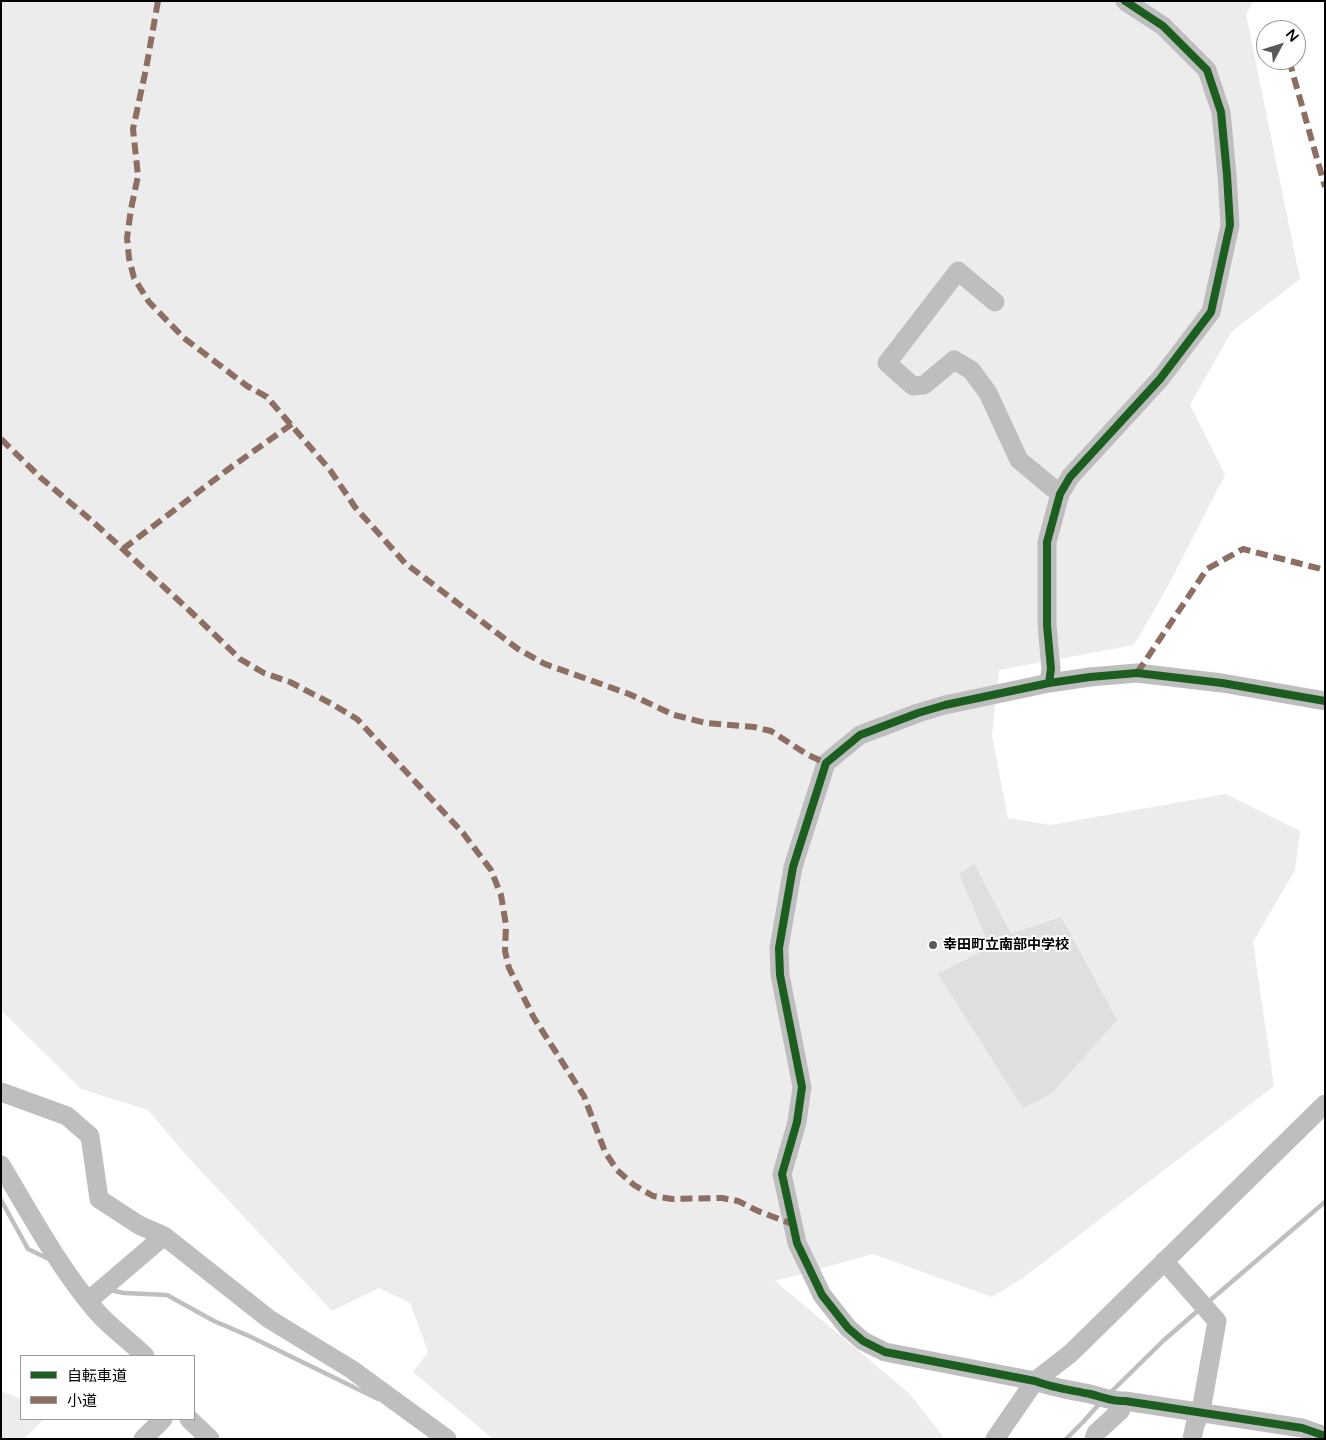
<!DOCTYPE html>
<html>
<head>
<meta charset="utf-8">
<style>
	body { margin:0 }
	#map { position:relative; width:1326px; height:1440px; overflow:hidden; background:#fff; font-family:"Varela Round","Noto Sans JP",sans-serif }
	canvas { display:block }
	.frame { position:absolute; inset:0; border:2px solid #000; pointer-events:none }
	.legend { position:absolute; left:20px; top:1355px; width:175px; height:65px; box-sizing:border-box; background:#fff; border:1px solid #999; margin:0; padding:6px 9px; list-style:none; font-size:15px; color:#000 }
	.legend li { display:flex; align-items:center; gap:10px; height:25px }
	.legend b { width:25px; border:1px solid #999 }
	.north { position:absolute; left:1256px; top:20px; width:50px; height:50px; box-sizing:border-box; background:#fff; border:1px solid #999; border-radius:50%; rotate:50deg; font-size:14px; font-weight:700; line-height:20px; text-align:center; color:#000 }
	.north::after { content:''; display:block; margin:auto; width:18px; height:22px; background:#595959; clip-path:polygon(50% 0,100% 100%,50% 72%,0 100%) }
</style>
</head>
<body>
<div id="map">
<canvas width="1326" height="1440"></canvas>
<div class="frame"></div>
<ul class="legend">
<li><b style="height:6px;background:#1b5e20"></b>自転車道</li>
<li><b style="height:6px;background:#8d6e63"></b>小道</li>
</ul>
<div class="north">N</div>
</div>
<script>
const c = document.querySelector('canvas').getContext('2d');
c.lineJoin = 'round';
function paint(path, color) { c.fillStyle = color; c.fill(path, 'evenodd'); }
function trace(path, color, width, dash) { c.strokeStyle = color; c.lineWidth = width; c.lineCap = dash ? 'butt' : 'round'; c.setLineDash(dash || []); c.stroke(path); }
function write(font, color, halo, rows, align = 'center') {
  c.font = font + ' "Varela Round","Noto Sans JP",sans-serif'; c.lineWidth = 4; c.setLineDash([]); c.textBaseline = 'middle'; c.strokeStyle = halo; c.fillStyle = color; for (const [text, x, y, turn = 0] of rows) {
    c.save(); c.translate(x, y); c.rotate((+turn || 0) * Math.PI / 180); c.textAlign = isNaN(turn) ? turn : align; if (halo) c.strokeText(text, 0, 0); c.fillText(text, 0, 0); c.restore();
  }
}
const green = new Path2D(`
	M1,1H1254L1246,14L1300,279L1231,332L1190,405L1225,475L1168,586L1134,645L999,670L992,736L1008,818L1050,825L1226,794L1300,831L1295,870L1253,942L1274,1086L1023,1278L992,1297L873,1254L775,1281L909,1393L943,1436L941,1439H493L413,1372L428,1352L410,1303L379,1288L332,1311L187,1156L148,1110L81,1089L1,1010Z
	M1,1391L21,1399V1419H44L24,1439H1Z`);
const stream = new Path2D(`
	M1,1200L28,1249L51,1260
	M110,1290L124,1293L167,1295L214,1321L249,1336L378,1399
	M1207,1303L1325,1202
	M1108,1395L1163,1341L1201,1308
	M1066,1439L1083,1422L1101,1402`);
const building = new Path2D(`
	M974,864L1011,934L1061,917L1117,1020L1051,1094L1023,1108L938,974L990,947L959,874Z`);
const minor = new Path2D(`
	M995,302L958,271L887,363L913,386L924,385L954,360L971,370L988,393L1019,460L1060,494
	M1049,683L1051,669L1047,625V542L1060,494L1070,477L1160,379L1211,312L1230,225L1227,175L1221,112L1207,70L1163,26L1125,1
	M1325,701L1222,683L1137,673L1090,677L1049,683L945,705L918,713L860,735L826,763L793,867L779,948L780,975L802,1087L797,1122L782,1174L797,1243L822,1295L848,1328L863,1341L885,1352L1035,1381C1053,1388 1071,1390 1090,1394C1102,1397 1113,1402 1125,1401L1302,1428L1325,1436
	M1,1092L67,1116L90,1136L99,1199L139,1225L164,1236
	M1,1165C31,1215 59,1268 97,1312C111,1328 130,1341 145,1356
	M1164,1261L1217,1321L1201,1411L1195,1425L1192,1439
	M88,1301L164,1236L269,1319L351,1369L447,1439
	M189,1419L210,1439
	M143,1439L163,1419
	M995,1439L1035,1381L1071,1353L1325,1104
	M1094,1439L1096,1433L1120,1411L1125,1401`);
const quiet = new Path2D(`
	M158,1L146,69L133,129L138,176L131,209L127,238L129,258L134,278L149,302L184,338L247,386L267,397L330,470L355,507L405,563L518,649L545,664L629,694L674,715L706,723L754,727L771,731L808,755L826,763
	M1289,60L1325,187
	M1,439L41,478L91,520L189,610L240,659L264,673L290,682L332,704L357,719L463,833L491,870L501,895L506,925L505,951L509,968L534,1018L584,1096L605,1152L617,1170L634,1185L653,1196L672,1199L722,1198L738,1201L758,1211L792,1224
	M123,549L230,468L292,424
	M1137,673L1207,569L1243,549L1325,570`);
const cycleway = new Path2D(`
	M1049,683L1051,669L1047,625V542L1060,494L1070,477L1160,379L1211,312L1230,225L1227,175L1221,112L1207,70L1163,26L1125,1
	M1325,701L1222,683L1137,673L1090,677L1049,683L945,705L918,713L860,735L826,763L793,867L779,948L780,975L802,1087L797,1122L782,1174L797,1243L822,1295L848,1328L863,1341L885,1352L1035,1381C1053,1388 1071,1390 1090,1394C1102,1397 1113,1402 1125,1401L1302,1428L1325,1436`);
const markers = [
	[933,945,5,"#595959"]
];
const poiNames = [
	["幸田町立南部中学校",943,945]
];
paint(green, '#ececec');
trace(stream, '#bfbfbf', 4.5);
paint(building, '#dfdfdf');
trace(minor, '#bebebe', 19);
trace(quiet, '#8d6e63', 6, [12, 6]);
trace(cycleway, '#1b5e20', 8);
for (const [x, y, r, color] of markers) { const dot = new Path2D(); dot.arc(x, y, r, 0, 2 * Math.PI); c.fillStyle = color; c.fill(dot); trace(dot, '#fff', 2); }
write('bold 14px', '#000', '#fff', poiNames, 'left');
</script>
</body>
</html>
